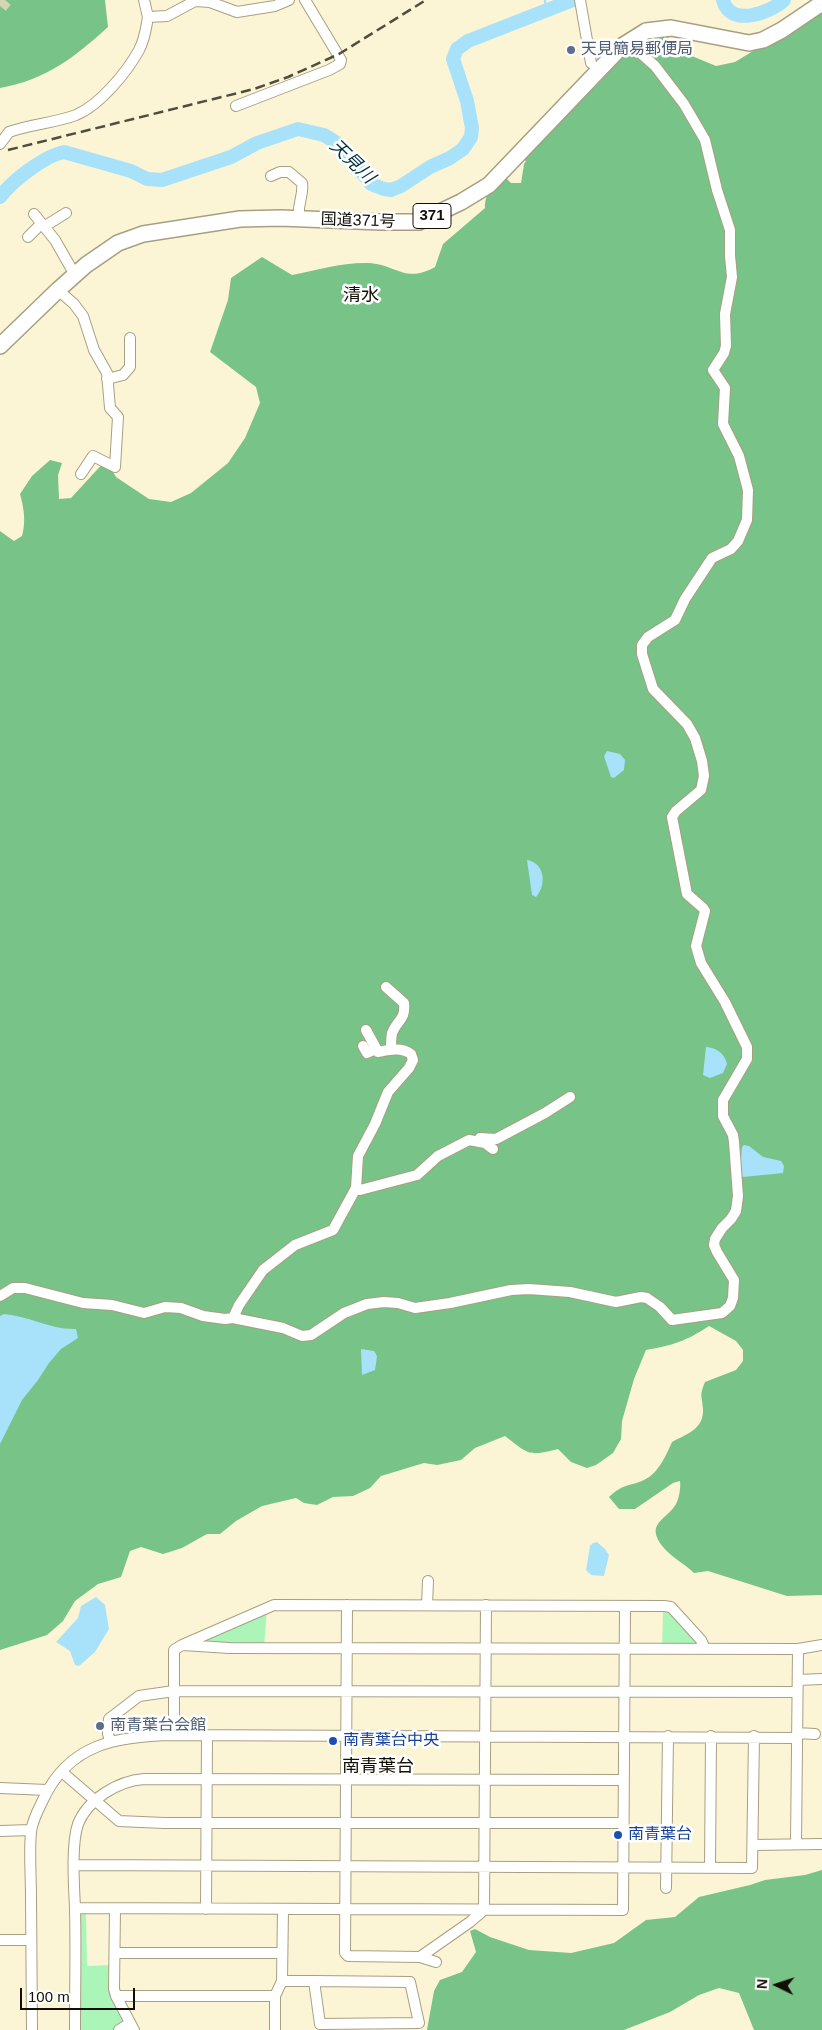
<!DOCTYPE html>
<html>
<head>
<meta charset="utf-8">
<style>
	body { margin:0 }
	#map { position:relative; width:822px; height:2030px; overflow:hidden; background:#fcf5d5; font-family:Arial,sans-serif }
	canvas { display:block }
	.north { position:absolute; left:752px; top:1960px; width:50px; height:50px; -webkit-text-stroke:4px #fff; paint-order:stroke; rotate:274deg; font-size:14px; font-weight:700; line-height:20px; text-align:center; color:#121006 }
	.north::after { content:''; display:block; margin:auto; width:18px; height:22px; background:#121006; clip-path:polygon(50% 0,100% 100%,50% 72%,0 100%) }
	.scale { position:absolute; left:20px; top:1988px; width:115px; height:22px; box-sizing:border-box; border:2px solid #121006; border-top:0; padding-left:6px; font-size:15px; line-height:18px; white-space:nowrap; color:#121006; -webkit-text-stroke:4px #fff; paint-order:stroke }
</style>
</head>
<body>
<div id="map">
<canvas width="822" height="2030"></canvas>
<div class="north">N</div>
<div class="scale">100 m</div>
</div>
<script>
const c = document.querySelector('canvas').getContext('2d');
c.lineJoin = 'round';
function paint(path, color) { c.fillStyle = color; c.fill(path, 'evenodd'); }
function trace(path, color, width, dash) { c.strokeStyle = color; c.lineWidth = width; c.lineCap = dash ? 'butt' : 'round'; c.setLineDash(dash || []); c.stroke(path); }
function write(font, color, halo, rows, align = 'center') {
  c.font = font + ' Arial,"Noto Sans JP",sans-serif'; c.lineWidth = 5; c.setLineDash([]); c.textBaseline = 'middle'; c.strokeStyle = halo; c.fillStyle = color; for (const [text, x, y, turn = 0] of rows) {
    c.save(); c.translate(x, y); c.rotate((+turn || 0) * Math.PI / 180); c.textAlign = isNaN(turn) ? turn : align; if (halo) c.strokeText(text, 0, 0); c.fillText(text, 0, 0); c.restore();
  }
}
const green = new Path2D(`
	M666,1608L703,1648H662L663,1612Z
	M267,1609L264,1647L188,1644Z
	M77,1910H86L87,1966L112,1965L127,2022L113,2030H77Z`);
const forest = new Path2D(`
	M0,0H105L108,27C75,57 46,80 0,88Z
	M822,9V1595L787,1596L708,1571L694,1573C685,1564 671,1557 663,1547C644,1523 667,1520 676,1504C679,1499 681,1487 680,1481L673,1483L635,1509H619L609,1497C624,1483 628,1487 644,1480C659,1473 666,1455 672,1442C687,1434 704,1429 703,1409C702,1394 699,1397 705,1382L736,1370L743,1361V1350L736,1341L709,1326C686,1341 674,1345 646,1350L634,1379L622,1421L621,1439L613,1453L596,1465L587,1468L571,1462L558,1449C527,1457 529,1454 505,1436L475,1448L461,1460L437,1465L424,1463L381,1476L370,1488L353,1496L333,1497L317,1505L304,1503L296,1498L262,1506L236,1521L220,1534H207L182,1548L163,1554L141,1547L130,1551L121,1577L98,1584L75,1601L63,1621L47,1635L0,1650V531L14,541L22,536C26,521 24,509 20,494L32,476L50,460L62,463L58,475L59,499L71,498L106,460L116,477L149,499L171,502L191,493L228,463L245,438L260,403L256,387L210,352L228,300L231,278L262,257L292,275C316,270 345,262 368,263C396,264 405,284 435,267L443,244L485,208C484,193 495,186 505,177L511,183H521L524,164L526,161L523,159L564,114L595,87L629,50L645,41L661,37H668L670,47L716,66L735,62Z
	M822,1870V2030H754L739,1993L719,1988L699,1995L670,2012L624,2030H427L434,1991L440,1980L462,1972L476,1952L470,1931L475,1929L490,1937L529,1950L571,1953L614,1943L646,1920L675,1917L699,1897L750,1885L765,1880L805,1875Z`);
const water = new Path2D(`
	M607,751L620,754L625,760L624,770L614,778L611,777L604,756Z
	M527,860C545,863 547,885 536,897L532,895Z
	M706,1047C717,1048 724,1053 727,1064L723,1073L710,1078L703,1075Z
	M744,1145L749,1146L763,1157L781,1161L784,1166L783,1173L743,1177L740,1170L742,1147Z
	M4,1314C29,1316 51,1330 76,1329L78,1338L61,1349L49,1363L38,1380L22,1400L0,1444V1316Z
	M361,1349L374,1351L377,1356L375,1370L362,1375Z
	M597,1542L605,1549L609,1555L604,1576L591,1575L586,1570L590,1546L593,1543Z
	M96,1597L105,1605L109,1629L95,1652L79,1666L75,1665L70,1651L56,1642L78,1618L81,1606Z`);
const stream = new Path2D(`
	M545,0L546,11`);
const river = new Path2D(`
	M723,0C730,28 770,13 784,0
	M0,197C12,181 44,156 64,152L131,171L147,179L162,180L231,157L257,143L298,129L324,135L340,145L371,184L384,189L391,190L401,186L430,167L450,158L463,149L471,137L472,128L467,101L453,59L457,49L468,41L573,0`);
const highwayTunnel = new Path2D(`
	M0,6L5,0`);
const minor = new Path2D(`
	M144,0L148,17
	M580,0L591,63
	M236,106L329,70L340,64L341,60L305,0
	M0,144L9,132C31,124 55,123 76,115C100,105 127,72 139,50C145,39 146,28 148,17L167,16L195,1L210,2L237,12L275,6L289,0
	M271,176L280,172H289L302,183C304,196 297,203 299,219
	M34,214L55,240L75,275
	M45,226L66,213
	M28,237L41,224
	M58,290L74,304L83,316L94,350L107,373L110,408L118,417L115,467L93,456L81,474
	M107,379L123,375L130,367V338
	M386,987L404,1003C406,1020 397,1020 392,1033C391,1038 391,1044 391,1049
	M363,1046L367,1053L376,1049
	M480,1138L496,1139L545,1113L570,1097
	M356,1188L360,1190L417,1175L438,1156L469,1140L485,1143L493,1149
	M0,1296L13,1288H25L83,1303L112,1305L144,1313L165,1307L181,1308L203,1316L225,1319L233,1318L283,1328L302,1336L311,1335L344,1313L367,1304L384,1302L398,1303L415,1308L450,1303L511,1290L529,1289L570,1292L616,1302L641,1297L647,1298L660,1307L672,1320L722,1313L730,1306L733,1298L734,1280L717,1252L714,1245L715,1239L722,1228L731,1219L736,1211L738,1196L734,1142L733,1135L723,1116V1100L747,1059V1047L725,1002L701,963L696,946L705,911L703,908L687,894L686,889L672,817L676,811L701,790L704,776L702,761L695,738L687,724L653,689L642,654V645L648,637L675,620L685,599L712,558L731,549L738,541L747,520L748,490L739,456L723,424L725,388L713,370L724,353L726,346L725,314L732,277L730,256V230L717,190L705,140L684,104L655,66L628,42
	M233,1318L239,1305L263,1270L295,1245L333,1230L356,1188L358,1156L375,1124L388,1092L409,1068L413,1060L411,1054C401,1047 389,1050 378,1052L366,1030
	M347,1605L345,1953L348,1956L420,1957L470,1922L484,1910L486,1605
	M427,1605L428,1581
	M183,1645L229,1648L798,1649L822,1645
	M798,1680L822,1679
	M797,1733L815,1734
	M174,1735V1691L797,1692
	M110,1741L108,1734L109,1719L139,1696L174,1691V1650L182,1645L274,1605L664,1606L671,1607L701,1640L705,1649
	M62,1772L119,1821L164,1823H623
	M0,1788L47,1790
	M0,1831L31,1830
	M796,1844L798,1649
	M753,1845L822,1844
	M75,1865L752,1868L754,1736
	M710,1868L711,1736
	M666,1888L668,1736
	M75,1908L623,1910L625,1606
	M115,1909L114,1989L116,1996L134,2030
	M206,1909L207,1736
	M0,1940H30
	M115,1953H282
	M420,1957L436,1962
	M282,1981H314
	M314,1981L410,1982L419,2023L320,2024Z
	M116,1996H275
	M32,2030C32,1986 31,1941 31,1897C31,1876 29,1853 31,1832C32,1821 38,1810 43,1800C69,1743 118,1736 174,1735L797,1738
	M75,2030C75,1989 76,1948 75,1908C74,1885 71,1845 78,1824C88,1799 118,1781 144,1779L623,1780
	M119,2030L130,2023
	M275,2030V1996L282,1981L283,1909`);
const highway = new Path2D(`
	M0,346L58,290L86,265L118,243L143,234L240,219L280,218L381,222H419L461,202L489,185L622,46L646,31L671,28L749,43L763,40L782,30L822,3`);
const rail = new Path2D(`
	M8,150L254,89L288,77L339,54L426,0`);
const markers = [
	[571,50,5,"#5c6f8a"],
	[100,1726,5,"#5c6f8a"],
	[333,1741,5,"#1a4fb4"],
	[618,1835,5,"#1a4fb4"]
];
const shields = [
	[432,216,38]
];
const shieldNames = [
	["371",432,216]
];
const serviceNames = [
	["天見簡易郵便局",581,50],
	["南青葉台会館",110,1726]
];
const streetNames = [
	["国道371号",358,221,2]
];
const transitNames = [
	["南青葉台中央",343,1741],
	["南青葉台",628,1835]
];
const waterNames = [
	["天見川",352,162,44]
];
const neighbourhoodNames = [
	["清水",361,296],
	["南青葉台",378,1767]
];
paint(green, '#abf5b9');
paint(forest, '#78c387');
paint(water, '#a7e2fa');
trace(stream, '#a7e2fa', 2.5);
trace(river, '#a7e2fa', 14);
trace(highwayTunnel, '#d9d3b6', 15, [15, 8]);
trace(minor, '#a6a082', 12);
trace(highway, '#a6a082', 18);
trace(minor, '#fff', 10);
trace(highway, '#fff', 15);
trace(rail, '#504d3d', 2.5, [10, 5]);
for (const [x, y, r, color] of markers) { const dot = new Path2D(); dot.arc(x, y, r, 0, 2 * Math.PI); c.fillStyle = color; c.fill(dot); trace(dot, '#fff', 2); }
for (const [x, y, w] of shields) { const box = new Path2D(); box.roundRect(x - w / 2, y - 12.5, w, 25, 4); c.fillStyle = '#fff'; c.fill(box); trace(box, '#121006', 1); }
write('bold 15px', '#121006', null, shieldNames);
write('16px', '#4e5e75', '#fff', serviceNames, 'left');
write('16px', '#121006', '#fff', streetNames);
write('16px', '#164399', '#fff', transitNames, 'left');
write('italic 18px', '#003141', '#fff', waterNames);
write('18px', '#121006', '#fff', neighbourhoodNames);
</script>
</body>
</html>
